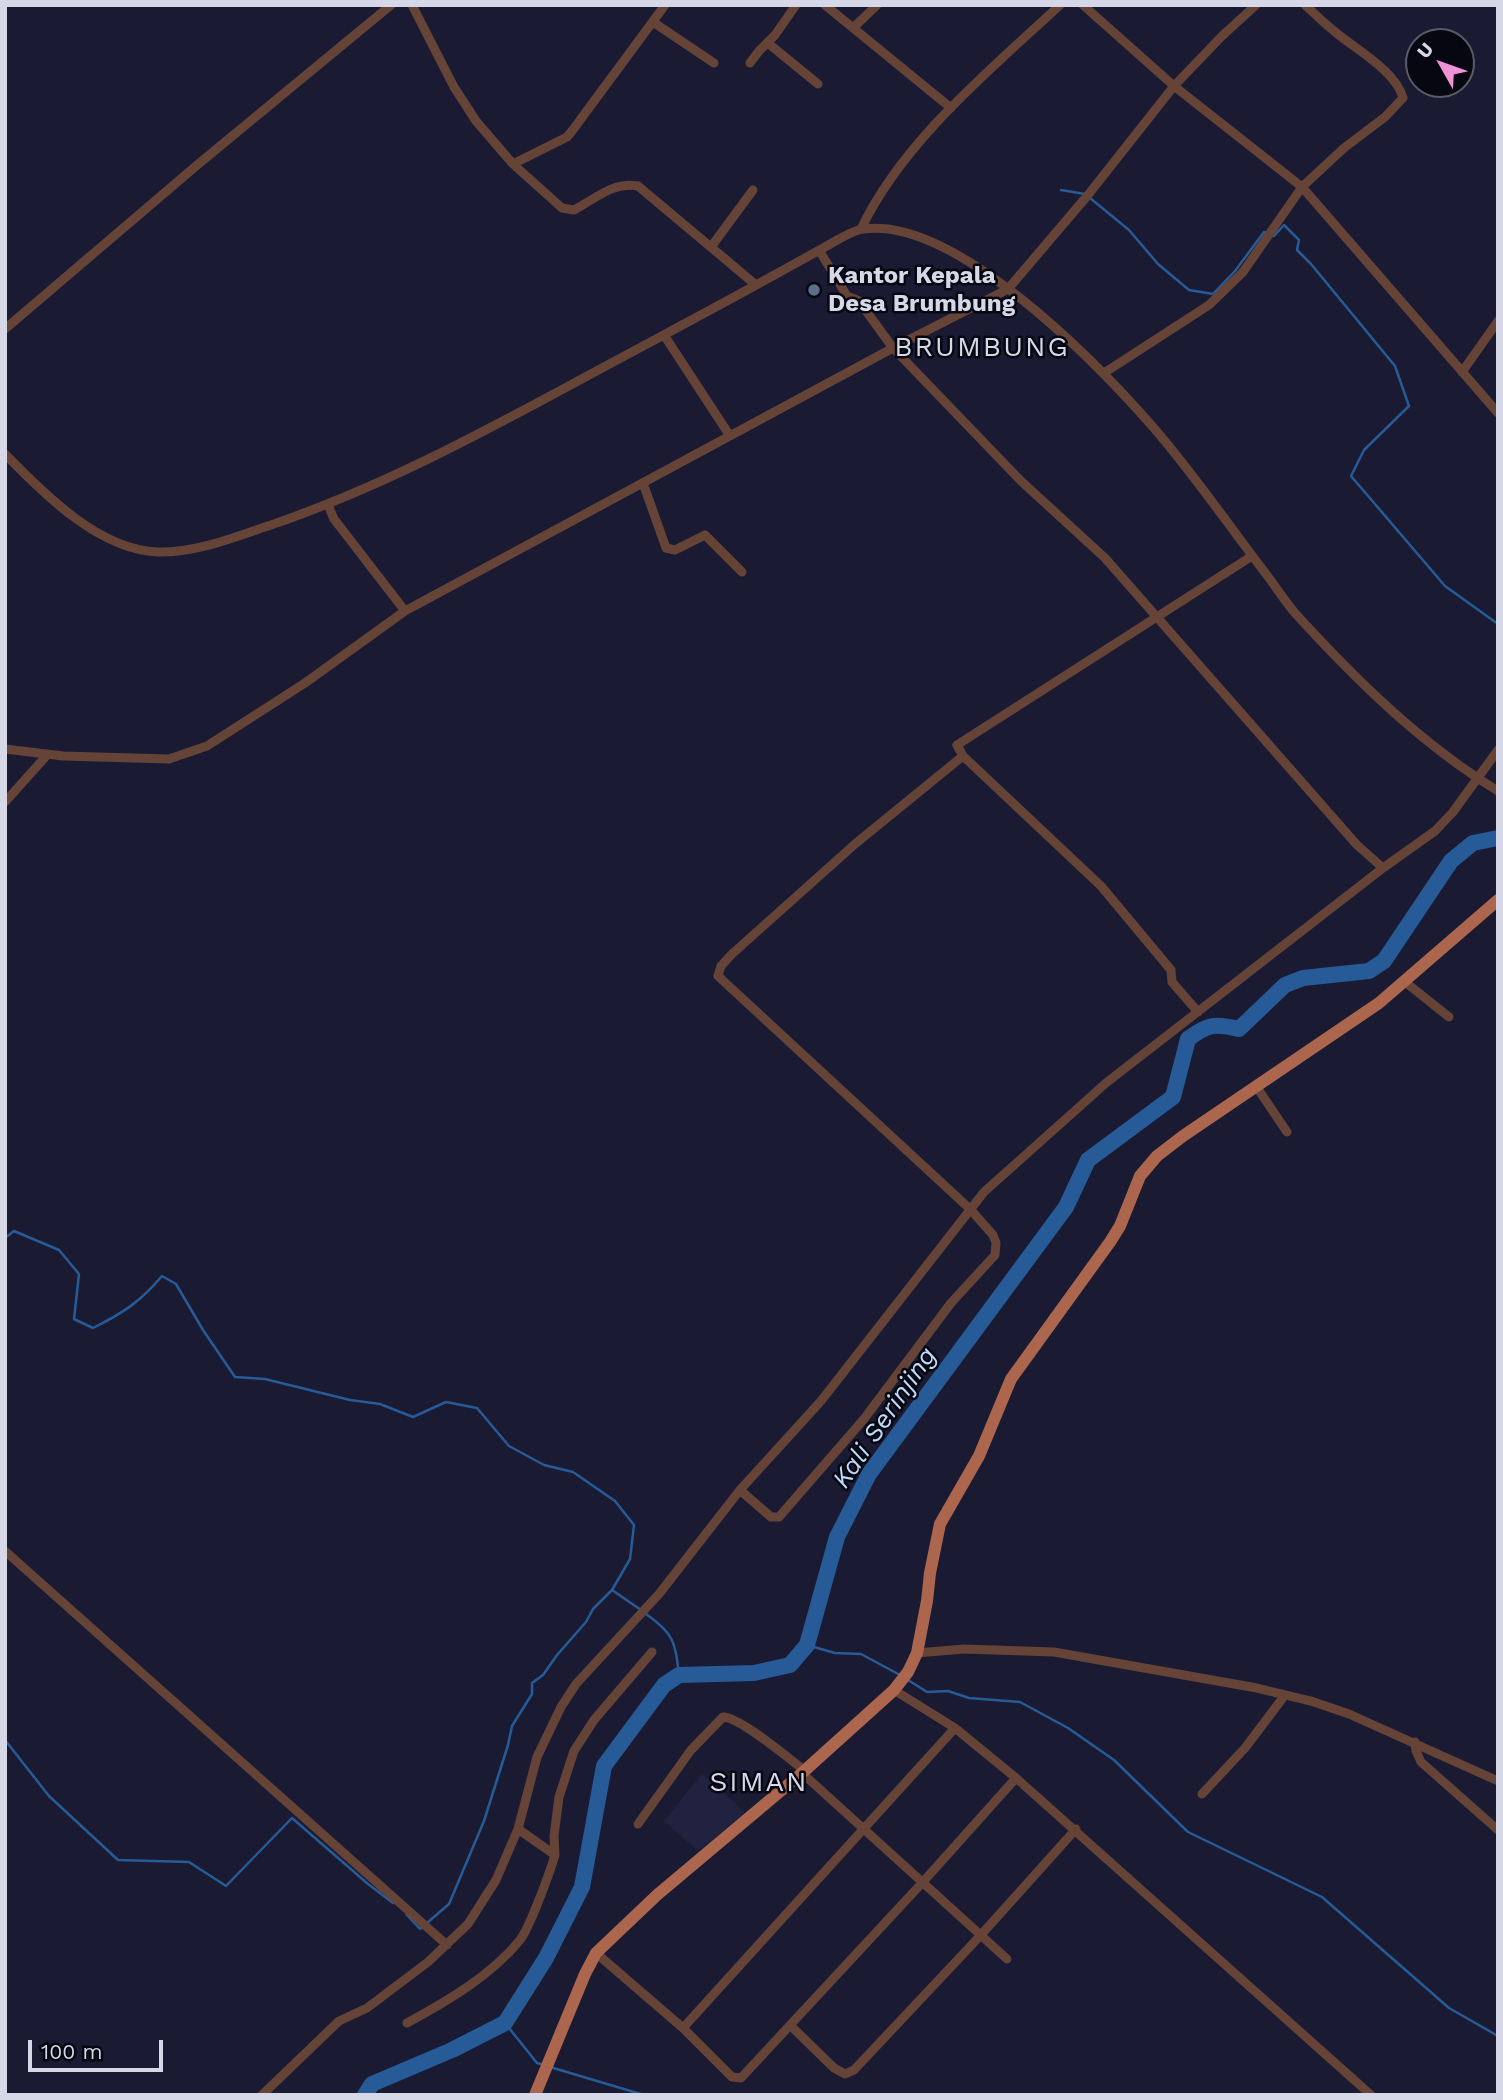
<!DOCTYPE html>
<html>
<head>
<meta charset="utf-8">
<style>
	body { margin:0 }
	#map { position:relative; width:1503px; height:2100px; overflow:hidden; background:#1a1b32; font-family:"Work Sans",sans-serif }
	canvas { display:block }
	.frame { position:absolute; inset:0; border:7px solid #d6d8e8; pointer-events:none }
	.north { position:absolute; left:1405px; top:28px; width:70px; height:70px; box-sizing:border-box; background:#060711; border:2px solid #595b67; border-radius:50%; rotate:310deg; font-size:19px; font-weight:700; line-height:28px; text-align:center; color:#d6d8e8 }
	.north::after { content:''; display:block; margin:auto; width:24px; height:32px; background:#f391d6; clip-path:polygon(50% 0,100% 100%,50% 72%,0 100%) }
	.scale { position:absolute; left:28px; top:2040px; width:135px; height:32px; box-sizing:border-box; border:4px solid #d6d8e8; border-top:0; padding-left:9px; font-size:21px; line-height:24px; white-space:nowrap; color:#d6d8e8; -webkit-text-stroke:5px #060711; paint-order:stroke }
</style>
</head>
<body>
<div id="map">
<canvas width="1503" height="2100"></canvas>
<div class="frame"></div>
<div class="north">U</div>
<div class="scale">100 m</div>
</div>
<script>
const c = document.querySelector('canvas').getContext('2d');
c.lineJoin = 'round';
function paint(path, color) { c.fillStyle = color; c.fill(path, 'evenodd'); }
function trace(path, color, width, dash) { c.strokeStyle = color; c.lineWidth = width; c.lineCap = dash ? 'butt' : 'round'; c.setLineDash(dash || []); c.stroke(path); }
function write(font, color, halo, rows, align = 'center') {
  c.font = font + ' "Work Sans",sans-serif'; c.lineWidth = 5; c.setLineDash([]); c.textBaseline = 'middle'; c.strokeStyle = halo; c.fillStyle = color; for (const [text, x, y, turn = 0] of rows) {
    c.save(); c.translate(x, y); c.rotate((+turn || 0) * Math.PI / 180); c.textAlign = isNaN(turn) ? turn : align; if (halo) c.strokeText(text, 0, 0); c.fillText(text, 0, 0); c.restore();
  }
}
const built = new Path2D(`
	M702,1774L746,1813L698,1851L664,1821Z`);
const stream = new Path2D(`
	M1061,190L1085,194
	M1090,198L1129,230L1158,264L1189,290L1213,294L1235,271L1264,232L1274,236L1284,225L1299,240L1297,250L1311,264L1395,366L1409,406L1364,450L1351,476L1445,586L1498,624
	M5,1238L14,1231L59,1250L79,1274L74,1319L93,1328C123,1313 140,1302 162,1276L176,1284L203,1330L235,1377L265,1379L350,1400L380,1404L413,1417L446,1402L477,1408L509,1446L544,1465L573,1472L615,1501L634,1525L630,1559L612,1590L641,1610
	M646,1614C674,1634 675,1641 679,1675
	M807,1645L835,1653L861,1654L900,1675
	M908,1680L927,1692L948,1691L969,1698L1020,1702L1068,1728L1114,1760L1188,1832L1322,1897L1449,2008L1498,2036
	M5,1740L49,1796L118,1860L189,1862L226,1886L292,1818L368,1884L393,1903
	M406,1914L420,1929L449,1904L484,1821L508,1745L512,1726L532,1694V1683L543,1675L557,1655L586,1622L593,1609L612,1590
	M505,2023L537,2063L544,2065
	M550,2067L644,2095`);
const river = new Path2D(`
	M365,2095L372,2084L452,2050L505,2023L546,1958L582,1887L604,1766L664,1685L679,1675L754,1673L790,1665L807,1645L837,1537L869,1474L1066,1207L1088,1160L1173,1097L1188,1039C1208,1024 1215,1023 1239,1029L1285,985L1303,978L1369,971L1384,961L1451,861L1473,843L1498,838`);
const minor = new Path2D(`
	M412,5L454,87L476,121L513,164L567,137L572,131L665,5
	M825,5L951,108
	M1083,5L1174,86L1302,187L1498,413
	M653,22L714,63
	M853,28L877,5
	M769,44L818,84
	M750,63L759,51L775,35L796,5
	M513,164L562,208L574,210C595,199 614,181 638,186L756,285
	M861,229C903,141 989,71 1060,5
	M711,247L753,190
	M819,250L847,296L859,301L893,348L1021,481L1105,558L1357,845L1383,868
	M5,329L196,166L391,5
	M664,335L730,436
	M1462,372L1498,321
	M1104,373L1209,305L1243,272L1302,187L1344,148L1385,117L1403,98C1396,71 1355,49 1334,31C1324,23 1315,14 1305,5
	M5,454C44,494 99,550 158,552C197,553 234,537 271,525C379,488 478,435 578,381C665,334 753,288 839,239C847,235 855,230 863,229C955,216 1097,363 1153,427C1193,473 1227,523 1263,570C1274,584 1284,600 1295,613C1355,679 1421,744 1498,791
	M643,483L666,548L675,550L705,535L742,572
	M328,505L334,519L405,611
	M5,749L63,756L169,759L207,746L305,683L405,611L893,348L1008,289L1088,195L1174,86L1222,36L1256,5
	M5,802L48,754
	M1405,982L1449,1017
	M1198,1012L1172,982L1171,970L1101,886L963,756L957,745L1252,556
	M1256,1086L1287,1132
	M740,1490L771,1517H779L864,1419L951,1303L995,1255L996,1243L993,1235L970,1209L718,976L721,966L732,954L855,844L963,756
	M5,1551L447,1945
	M917,1653L964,1649L1054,1652L1257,1688L1311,1701L1349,1714L1498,1781
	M894,1690L955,1728L1016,1778L1371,2095
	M1415,1742L1416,1751L1421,1762L1498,1830
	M802,1773L1007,1959
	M1202,1794L1245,1748L1285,1695
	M638,1824L691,1750L723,1717C740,1717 788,1758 804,1770
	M555,1855L554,1836L559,1797L574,1751L594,1720L652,1652
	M596,1953L683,2028L732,2077L741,2078L922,1883L1016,1778
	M407,2023C446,2002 492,1975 520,1940C530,1927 550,1872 555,1855L518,1829
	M791,2026L834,2068L845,2074L854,2070L980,1936L1076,1829
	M683,2028L955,1728
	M262,2095L339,2021L367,2008L428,1962L468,1924L496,1880L518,1829L537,1757L561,1707L576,1684L659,1594L740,1490L821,1401L984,1192L1106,1083L1383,868L1435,831L1453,812L1498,750`);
const major = new Path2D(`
	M535,2095L585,1974L596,1953L657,1895L802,1773L894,1690L908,1672L917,1653L927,1601L930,1573L940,1524L979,1456L1011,1379L1110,1242L1120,1226L1140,1176L1157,1156L1183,1136L1379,1003L1498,900`);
const markers = [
	[814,290,7,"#5c6f8a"]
];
const poiNames = [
	["Kantor Kepala",828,276],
	["Desa Brumbung",828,304]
];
const waterNames = [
	["Kali Serinjing",885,1418,-56]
];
const quarterNames = [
	["BRUMBUNG",982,348],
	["SIMAN",759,1783]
];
paint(built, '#21223f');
trace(stream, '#265b98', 2.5);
trace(river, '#265b98', 16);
trace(minor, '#654337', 9);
trace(major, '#ab664d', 12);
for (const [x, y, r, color] of markers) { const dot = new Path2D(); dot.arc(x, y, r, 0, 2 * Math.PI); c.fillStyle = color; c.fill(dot); trace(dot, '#060711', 2.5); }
write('bold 24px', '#d6d8e8', '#060711', poiNames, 'left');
write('italic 26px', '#bedbfe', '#060711', waterNames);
c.letterSpacing = '2px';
write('28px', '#d6d8e8', '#060711', quarterNames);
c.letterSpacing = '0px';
</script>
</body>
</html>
